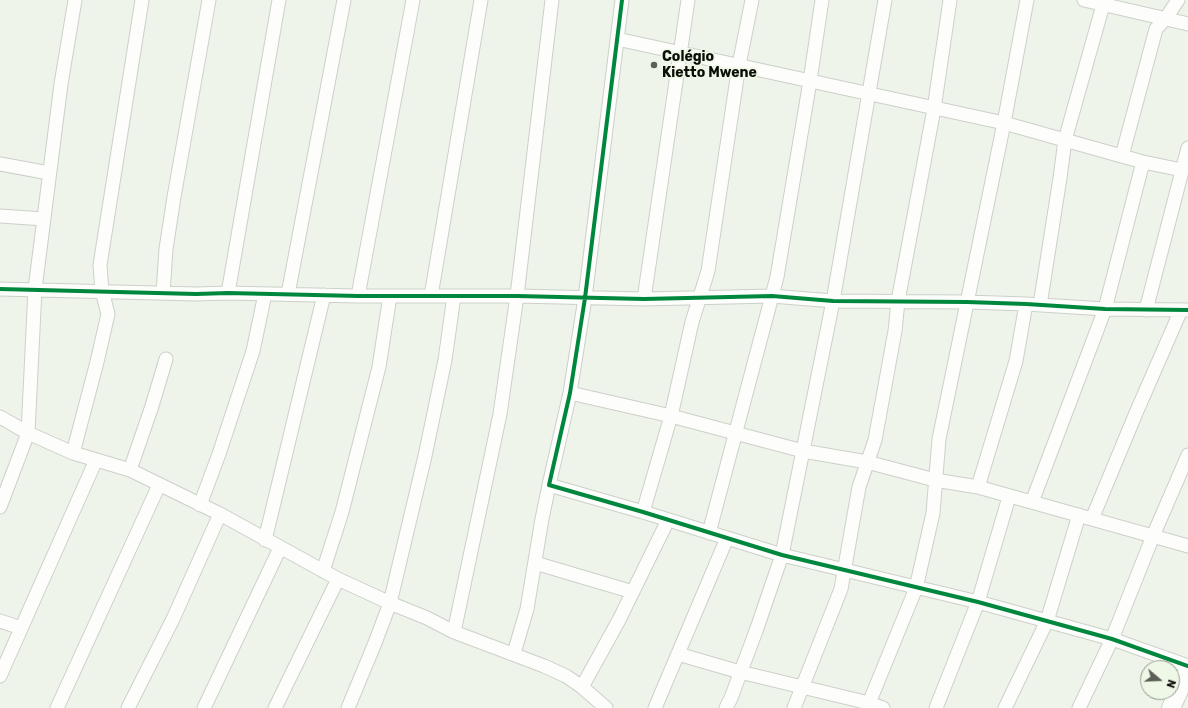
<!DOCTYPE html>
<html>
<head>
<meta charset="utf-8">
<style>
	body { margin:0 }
	#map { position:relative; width:1188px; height:708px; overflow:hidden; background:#eff4eb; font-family:Rubik,sans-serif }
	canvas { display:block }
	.north { position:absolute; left:1140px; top:660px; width:40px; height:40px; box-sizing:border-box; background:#eff8e7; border:1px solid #949b8e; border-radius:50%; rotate:109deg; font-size:11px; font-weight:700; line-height:16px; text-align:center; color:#0c0f09 }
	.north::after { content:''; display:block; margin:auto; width:14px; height:18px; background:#5b5f58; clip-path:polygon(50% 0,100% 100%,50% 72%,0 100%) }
</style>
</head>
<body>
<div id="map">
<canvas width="1188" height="708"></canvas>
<div class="north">N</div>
</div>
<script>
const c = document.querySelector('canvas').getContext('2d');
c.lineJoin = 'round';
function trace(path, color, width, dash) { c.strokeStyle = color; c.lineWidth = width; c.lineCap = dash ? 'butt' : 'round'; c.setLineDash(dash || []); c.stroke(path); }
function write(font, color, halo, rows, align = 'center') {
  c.font = font + ' Rubik,sans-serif'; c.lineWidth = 3.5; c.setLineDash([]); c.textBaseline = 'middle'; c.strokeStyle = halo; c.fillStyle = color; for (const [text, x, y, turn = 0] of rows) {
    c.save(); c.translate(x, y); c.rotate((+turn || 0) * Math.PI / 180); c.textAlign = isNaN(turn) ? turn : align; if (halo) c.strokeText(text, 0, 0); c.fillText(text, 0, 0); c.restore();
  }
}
const street = new Path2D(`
	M622,0L585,298L570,393L549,485L643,512L782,555L978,602L1112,639L1188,666
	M1084,0L1188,24
	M617,39L1004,123L1143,162L1182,170
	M1122,156L1156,29L1166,18L1178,0
	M0,164L49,173
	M0,216L44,219
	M0,289L196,294L228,293L358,296H517L644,299L772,296L833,301L967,302L1026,304L1105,309L1188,310
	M163,293L166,249L174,197L209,0
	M228,293L279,0
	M288,294L344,0
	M358,296L413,0
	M431,296L481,0
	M644,299L688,0
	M1040,305L1060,178L1065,140L1103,5
	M1146,310L1188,148
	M570,393L671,416L803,451L867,462L935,480L978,487L1188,546
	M0,417L28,433L73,453L130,470L220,514L338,579L390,603L427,618L454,632L544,666L566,676L582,687L606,708
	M73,453L97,362L108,314L102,291L100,265L142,0
	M130,470L152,406L166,359
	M978,487L1016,361L1026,304
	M1032,502L1105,309L1143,162
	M200,505L219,454L253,351L265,294
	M0,507L28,433L35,289L61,84L75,0
	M643,512L671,416L692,322L708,271L739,65L752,0
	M1092,519L1136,413L1181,310
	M709,533L777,277L810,81L822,0
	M265,540L324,295
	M535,563L633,592
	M323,571L342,512L379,367L390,296
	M0,621L21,628
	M454,632L500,414L517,296L552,0
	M514,653L527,609L542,519L549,485
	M678,654L740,672L869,703L883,708
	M0,676L96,460
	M582,687L619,620L668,520
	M57,708L159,485
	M128,708L173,619L220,514
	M204,708L280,548
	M275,708L338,579
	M348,708L375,643L390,603L425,456L445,360L454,296
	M655,708L727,538
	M726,708L731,698L756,631L782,555L833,301L885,0
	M794,708L841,589L859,487L875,440L895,331L898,301L934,109L950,0
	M867,708L916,588L933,513L939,439L1004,123L1027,0
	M936,708L978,602L1009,497
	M1005,708L1047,621L1079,515
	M1079,708L1112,639L1153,536L1188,455`);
const secondary = new Path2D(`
	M1171,708L1188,670`);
const cycleway = new Path2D(`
	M622,0L585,298L570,393L549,485L643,512L782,555L978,602L1112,639L1188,666
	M0,289L196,294L228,293L358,296H517L644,299L772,296L833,301L967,302L1026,304L1105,309L1188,310`);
const markers = [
	[654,65,4,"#5b5f58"]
];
const poiNames = [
	["Colégio",662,57],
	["Kietto Mwene",662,73]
];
trace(street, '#ccd0c9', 15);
trace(secondary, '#ccd0c9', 20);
trace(street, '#fdfdfc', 13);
trace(secondary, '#fdfdfc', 18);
trace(cycleway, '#00873e', 4);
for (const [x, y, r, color] of markers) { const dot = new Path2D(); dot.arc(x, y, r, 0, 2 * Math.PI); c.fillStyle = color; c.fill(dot); trace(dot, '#eff8e7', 1.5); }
write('bold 14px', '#0c0f09', '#eff8e7', poiNames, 'left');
</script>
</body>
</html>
